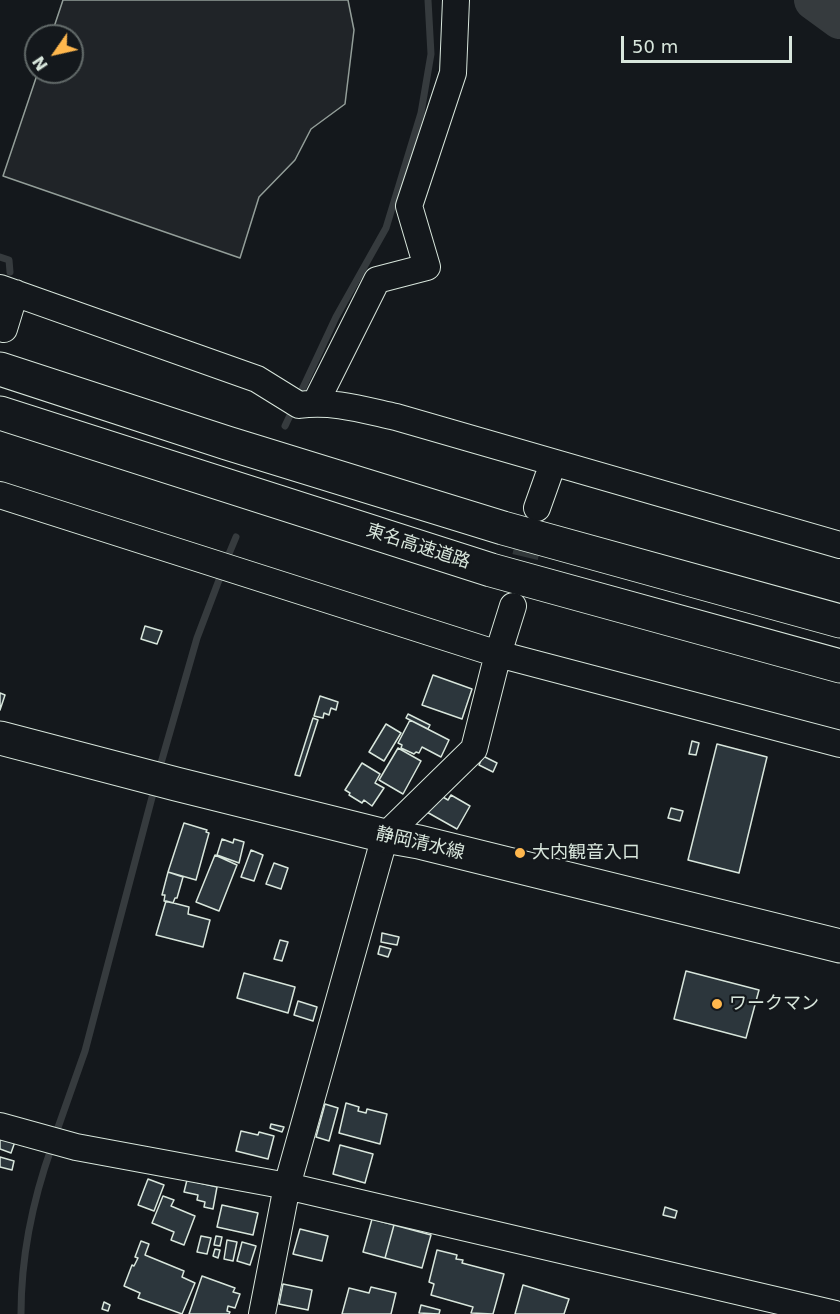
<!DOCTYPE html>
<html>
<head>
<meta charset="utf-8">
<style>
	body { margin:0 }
	#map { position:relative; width:840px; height:1314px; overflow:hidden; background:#14181c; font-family:"DejaVu Sans",sans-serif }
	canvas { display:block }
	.north { position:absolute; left:24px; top:24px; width:60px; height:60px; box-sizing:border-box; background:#14181c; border:2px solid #626a69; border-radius:50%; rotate:236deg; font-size:16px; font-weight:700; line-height:24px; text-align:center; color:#d8e6dc }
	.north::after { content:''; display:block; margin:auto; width:21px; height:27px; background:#ffb74d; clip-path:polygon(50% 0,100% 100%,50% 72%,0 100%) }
	.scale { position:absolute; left:621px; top:36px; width:171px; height:27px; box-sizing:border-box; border:3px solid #d8e6dc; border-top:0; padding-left:8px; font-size:18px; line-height:21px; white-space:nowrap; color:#d8e6dc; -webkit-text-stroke:4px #14181c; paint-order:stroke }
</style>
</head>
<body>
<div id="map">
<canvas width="840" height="1314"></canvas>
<div class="north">N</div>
<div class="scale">50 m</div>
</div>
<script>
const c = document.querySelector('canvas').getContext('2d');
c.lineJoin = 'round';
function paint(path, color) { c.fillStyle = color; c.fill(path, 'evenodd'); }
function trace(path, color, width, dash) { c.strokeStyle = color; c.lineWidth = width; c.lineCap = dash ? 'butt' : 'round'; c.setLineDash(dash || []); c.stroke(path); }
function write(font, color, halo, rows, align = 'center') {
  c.font = font + ' "DejaVu Sans","Noto Sans JP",sans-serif'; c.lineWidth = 4.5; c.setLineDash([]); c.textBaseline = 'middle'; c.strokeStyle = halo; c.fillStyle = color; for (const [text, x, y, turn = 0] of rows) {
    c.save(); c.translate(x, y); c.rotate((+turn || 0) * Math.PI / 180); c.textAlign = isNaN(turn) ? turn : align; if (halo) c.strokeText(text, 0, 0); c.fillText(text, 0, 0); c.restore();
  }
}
const green = new Path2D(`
	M63,0H348L354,30L345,104L311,129L295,160L259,197L240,258L3,176L38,72H72V36H51Z`);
const stream = new Path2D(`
	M0,257L9,260L10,272
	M285,426L336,317L386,228L421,113L431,54L428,0
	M226,561L236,537
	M159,770L197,638L222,572
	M55,1136L85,1051L155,786
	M21,1314C21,1258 33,1199 52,1146`);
const river = new Path2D(`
	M814,0L840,19`);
const building = new Path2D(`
	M145,626L162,631L157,644L141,639Z
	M433,675L472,689L462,719L422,705Z
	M0,693L5,695L0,710Z
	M320,696L338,702L336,710L331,708L329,715L324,713L323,718L314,716Z
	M408,714L430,725L428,729L406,718Z
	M313,718L318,720L300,776L295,775Z
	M410,720L449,740L441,757L422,747L419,753L416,752L414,754L401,748L402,745L398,743Z
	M386,724L401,733L384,761L369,752Z
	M692,741L699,743L696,755L689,754Z
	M717,744L767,757L739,873L688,860Z
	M398,748L421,761L403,794L379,780Z
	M483,756L497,763L493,772L479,765Z
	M362,763L380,774L375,783L384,788L372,806L364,800L362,803L349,795L350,793L345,790Z
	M436,793L448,800L451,795L470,806L457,829L425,811Z
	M671,808L683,811L680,821L668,818Z
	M184,823L207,830L206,832L209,833L196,880L168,872Z
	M222,839L233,843L234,839L244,842L239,863L217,855Z
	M251,850L263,855L254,881L241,877Z
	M215,855L237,865L219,911L196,902Z
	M274,863L288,868L281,889L266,884Z
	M168,872L183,877L177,898H175L173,903L164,901L165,895H162Z
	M166,901L189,907L188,914L210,920L203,947L156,935Z
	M382,933L399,937L397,945L381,942Z
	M280,940L288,942L282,961L274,959Z
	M380,946L391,949L388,957L378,954Z
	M686,971L759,990L746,1038L674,1019Z
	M244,973L295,987L288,1013L237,998Z
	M298,1001L317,1007L313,1021L294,1015Z
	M346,1103L359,1107L358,1111L366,1113L367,1109L387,1114L380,1144L339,1133Z
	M325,1104L338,1108L329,1141L316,1137Z
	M271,1124L284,1127L282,1132L270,1128Z
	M0,1131L17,1136L11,1153L0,1149Z
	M241,1131L258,1135L259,1132L274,1136L268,1159L236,1151Z
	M340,1145L373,1154L365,1183L333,1174Z
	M0,1157L14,1161L12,1170L0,1167Z
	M148,1179L164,1185L154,1211L138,1205Z
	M187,1180L217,1187L213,1209L204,1207L205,1202L197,1200L198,1195L184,1192Z
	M163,1196L174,1200L171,1206L195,1216L184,1245L171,1240L174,1232L152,1223Z
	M222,1205L258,1213L253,1235L217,1227Z
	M665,1207L677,1211L675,1218L663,1215Z
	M372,1219L394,1225L385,1258L363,1252Z
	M394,1225L431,1235L422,1268L385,1258Z
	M300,1229L328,1236L322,1261L293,1254Z
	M201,1236L211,1238L207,1254L197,1252Z
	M216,1236L222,1237L220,1246L214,1245Z
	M227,1240L237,1242L233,1261L224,1259Z
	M141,1241L149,1244L145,1255L184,1271L182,1277L195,1283L182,1314L138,1298L140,1293L124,1286L132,1265L134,1266L138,1258L135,1257Z
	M242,1242L256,1246L250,1265L237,1261Z
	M215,1249L220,1250L218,1258L213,1256Z
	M437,1250L457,1255L456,1259L463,1260L462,1263L504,1274L493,1314L471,1313L473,1307L431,1295L434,1284L429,1282Z
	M202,1276L235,1288L233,1292L240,1294L235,1308L228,1306L227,1311L230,1312L229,1314H189Z
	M283,1284L312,1290L308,1310L279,1304Z
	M523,1285L569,1299L564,1314H515Z
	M371,1287L396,1293L391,1314H342L349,1288L369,1293Z
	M104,1302L110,1305L108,1311L102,1309Z
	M421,1305L440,1310L439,1314L419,1313Z`);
const minorTunnel = new Path2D(`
	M516,595L534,520`);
const minor = new Path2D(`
	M0,288L257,379L299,405C332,400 364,410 396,417L840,545
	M4,329L15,293
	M316,402L377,280L427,267L409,206L453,73L456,0
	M0,495L498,654L840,744
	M537,508L553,463
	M0,1126L76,1147L287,1186L835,1314
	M262,1314L287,1186L385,836L474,749L498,654L513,606`);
const major = new Path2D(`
	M0,738L176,784L385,836L419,842L840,946`);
const highway = new Path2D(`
	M0,369L227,443L503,528L840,621
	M0,413L491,570L840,666`);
const markers = [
	[520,853,6,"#ffb74d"],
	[717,1004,6,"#ffb74d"]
];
const streetNames = [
	["東名高速道路",418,547,18],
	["静岡清水線",420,844,13]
];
const poiNames = [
	["大内観音入口",532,853],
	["ワークマン",729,1004]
];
paint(green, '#202428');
trace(green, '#939e99', 1.5);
trace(stream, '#363b3e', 7);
trace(river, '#363b3e', 40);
paint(building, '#2c363c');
trace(building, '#d8e6dc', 1.5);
trace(minorTunnel, '#313739', 26, [26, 13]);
trace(minor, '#d8e6dc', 28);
trace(major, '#d8e6dc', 35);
trace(highway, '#d8e6dc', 35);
trace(minor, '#14181c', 26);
trace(major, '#14181c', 33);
trace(highway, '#14181c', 33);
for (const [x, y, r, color] of markers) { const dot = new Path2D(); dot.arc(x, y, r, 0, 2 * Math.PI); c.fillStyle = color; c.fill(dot); trace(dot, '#14181c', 2); }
write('18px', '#d8e6dc', '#14181c', streetNames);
write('18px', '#d8e6dc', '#14181c', poiNames, 'left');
</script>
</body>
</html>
